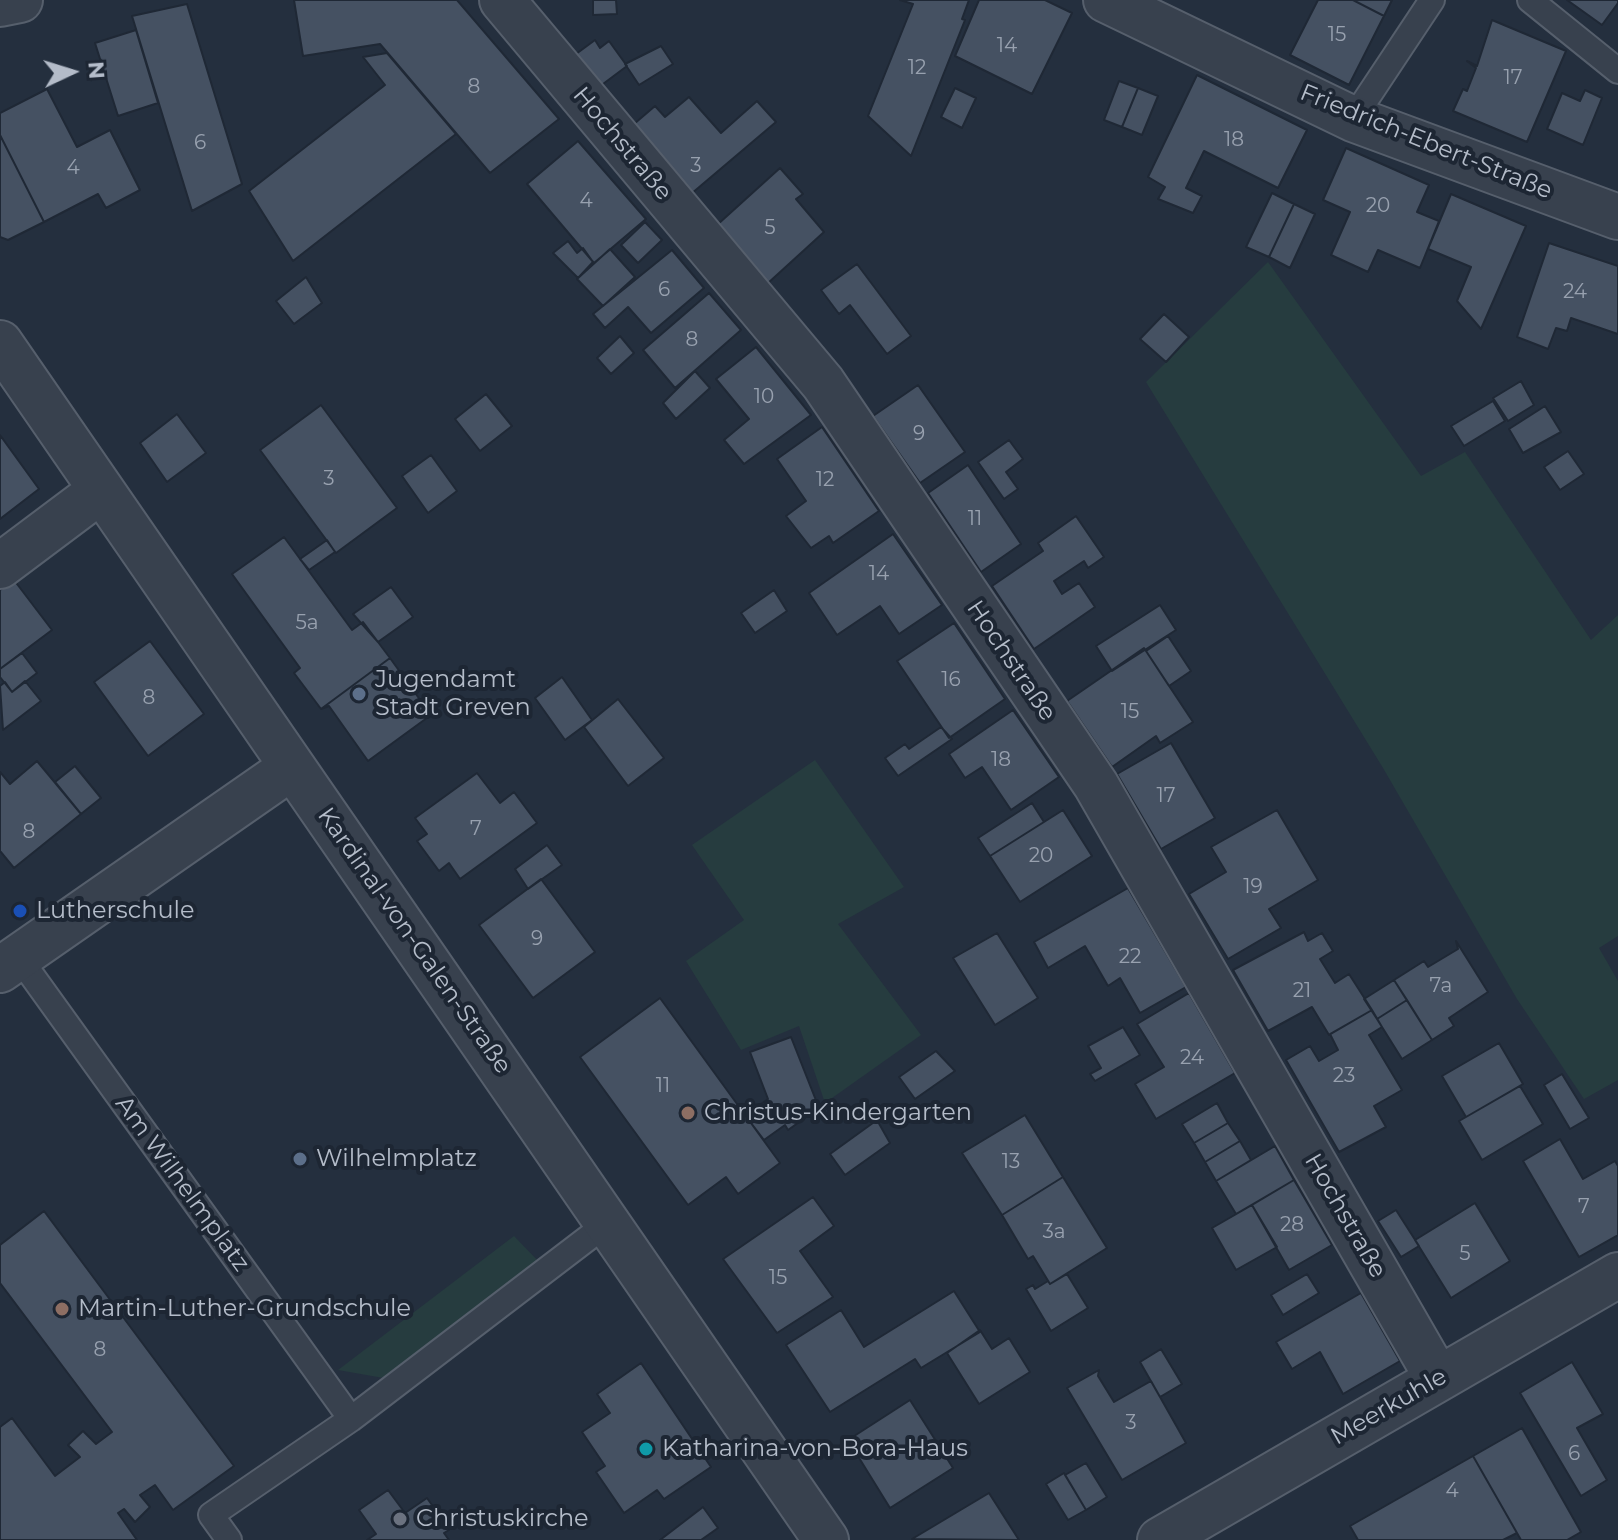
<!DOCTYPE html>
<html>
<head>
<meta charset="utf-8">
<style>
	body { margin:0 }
	#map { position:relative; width:1618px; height:1540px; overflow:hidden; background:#242f3e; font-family:Montserrat,sans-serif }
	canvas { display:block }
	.north { position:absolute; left:32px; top:32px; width:80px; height:80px; -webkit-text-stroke:6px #1d2633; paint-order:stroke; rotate:86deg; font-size:22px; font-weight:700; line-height:32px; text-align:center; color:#b4bcc9 }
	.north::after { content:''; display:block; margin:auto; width:28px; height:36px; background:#b4bcc9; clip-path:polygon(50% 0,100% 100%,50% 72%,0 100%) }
</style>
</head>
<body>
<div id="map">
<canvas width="1618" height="1540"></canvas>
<div class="north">N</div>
</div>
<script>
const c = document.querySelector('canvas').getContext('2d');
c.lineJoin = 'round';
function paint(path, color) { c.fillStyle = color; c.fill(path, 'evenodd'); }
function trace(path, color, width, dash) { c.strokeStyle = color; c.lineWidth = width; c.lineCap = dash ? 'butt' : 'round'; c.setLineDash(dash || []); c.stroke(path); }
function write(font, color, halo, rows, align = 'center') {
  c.font = font + ' Montserrat,sans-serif'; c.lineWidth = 8; c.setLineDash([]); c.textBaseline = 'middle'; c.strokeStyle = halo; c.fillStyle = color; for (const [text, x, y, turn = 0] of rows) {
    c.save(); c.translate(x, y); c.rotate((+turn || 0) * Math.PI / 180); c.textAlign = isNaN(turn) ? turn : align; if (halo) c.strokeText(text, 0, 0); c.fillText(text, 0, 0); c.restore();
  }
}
const green = new Path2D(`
	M1268,262L1421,476L1465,452L1591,640L1618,615V936L1599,948L1618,981V1080L1584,1099L1517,999L1383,768L1146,382Z
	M815,760L904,887L838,924L921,1035L825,1103L799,1026L741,1050L686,961L744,920L692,845Z
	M514,1236L541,1264L389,1379L338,1370Z`);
const building = new Path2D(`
	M294,0H457L559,119L490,173L380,44L303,56Z
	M593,0H616L617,14L593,15Z
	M900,0H969L962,19L965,20L911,156L868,116L913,4Z
	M979,0H1045L1072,13L1032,94L955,56Z
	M1318,0H1353L1384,16L1349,85L1290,55Z
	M1353,0H1392L1384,16Z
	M1567,0H1618V3L1602,25Z
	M187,4L242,184L192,211L132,16Z
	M1492,20L1566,51L1527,142L1453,111L1463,89L1467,91L1476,68L1467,61L1477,66Z
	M136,30L158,103L118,116L95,43Z
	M595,40L600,48L609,41L627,66L599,87L576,54Z
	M661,46L673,64L639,85L625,64Z
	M387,53L456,134L293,261L249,191L385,85L363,57Z
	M1197,75L1307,130L1278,188L1204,151L1186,188L1202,196L1193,213L1158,199L1165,187L1148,177Z
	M1119,81L1138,88L1122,127L1104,120Z
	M955,88L976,98L962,128L941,117Z
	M1138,88L1158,96L1142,135L1122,127Z
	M47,89L77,147L110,130L140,190L106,208L98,194L44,222L0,135V113Z
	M1585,90L1602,98L1583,145L1547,129L1562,93L1580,101Z
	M689,97L721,133L757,101L776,122L691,194L634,124L655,106L665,117Z
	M0,135L44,222L8,240L0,237Z
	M578,141L646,219L594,263L527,184Z
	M1346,148L1429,185L1417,212L1439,221L1420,268L1378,250L1368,272L1331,255L1350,212L1323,200Z
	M780,168L803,194L796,199L824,232L767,284L717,225Z
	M1272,193L1294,204L1269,257L1246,247Z
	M1451,194L1526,226L1481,329L1457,301L1471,267L1428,249Z
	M1294,204L1315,214L1290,268L1269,257Z
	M645,222L662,240L638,263L621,245Z
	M568,241L577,253L583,248L593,262L578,278L553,253Z
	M1549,243L1618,266V334L1571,318L1567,331L1556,328L1548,349L1517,337Z
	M610,249L635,277L603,306L577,279Z
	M672,250L704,288L651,333L628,307L605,328L593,314Z
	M857,264L911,336L887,354L850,305L839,314L821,290Z
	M306,277L322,303L294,324L276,301Z
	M709,293L741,330L675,388L643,350Z
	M1164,314L1189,337L1166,362L1140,339Z
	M620,336L634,353L611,374L597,358Z
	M756,347L811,415L744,464L724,440L749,419L716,379Z
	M695,371L710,388L676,419L663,403Z
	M1521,381L1534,405L1508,421L1493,398Z
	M918,385L965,452L920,483L873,416Z
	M486,394L512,426L480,451L455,419Z
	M1493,401L1505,421L1464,446L1451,426Z
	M321,405L397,508L336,553L260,450Z
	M1545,406L1561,432L1523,453L1509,429Z
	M177,414L206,453L167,482L140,443Z
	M822,427L879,511L833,543L829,536L811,548L786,516L806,501L777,459Z
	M0,435L39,489L0,519Z
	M1009,440L1023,459L1006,472L1018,489L1004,499L978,462Z
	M1568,451L1584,474L1560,490L1544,467Z
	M431,455L457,491L428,513L402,476Z
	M968,465L1021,544L981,572L928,493Z
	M1076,516L1104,557L1088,568L1084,561L1054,581L1062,594L1079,583L1095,607L1034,649L992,586L1043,551L1038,543Z
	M893,534L942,605L899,634L880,606L837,635L809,593Z
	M284,537L352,630L363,622L390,658L321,709L294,673L300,668L232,574Z
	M327,540L335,552L309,570L300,559Z
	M14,580L52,630L0,669V590Z
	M391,587L413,617L378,642L353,614Z
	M774,590L787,611L755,633L741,613Z
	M1160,605L1176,630L1112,671L1096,646Z
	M954,623L1005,699L949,738L897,661Z
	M1168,636L1191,671L1169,686L1146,651Z
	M150,641L204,714L148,756L94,682Z
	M1144,648L1193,722L1160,743L1156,736L1112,767L1067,701Z
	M22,653L37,673L12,692L0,677V669Z
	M390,658L431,715L368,761L329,706L321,709Z
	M562,677L592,720L565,740L535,698Z
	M25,681L41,701L3,730L0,686L5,682L12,692Z
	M618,699L664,758L628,786L584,727Z
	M1013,710L1059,777L1011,810L982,767L965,778L949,754Z
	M941,727L952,739L898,776L885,758L905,744L909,749Z
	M1171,743L1215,818L1161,849L1117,774Z
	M37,761L81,814L14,868L0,851V772L10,784Z
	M75,766L101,798L81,814L55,782Z
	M477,773L500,803L514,792L537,823L460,879L449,863L439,871L417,841L427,834L415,818Z
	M1032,803L1044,822L990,856L978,838Z
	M1063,810L1092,856L1020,902L990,856Z
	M1277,810L1318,880L1269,909L1281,928L1228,959L1189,894L1226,872L1211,847Z
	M547,845L562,865L528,889L515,869Z
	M541,879L595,952L533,998L479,925Z
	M1128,888L1186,987L1140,1013L1120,978L1108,986L1085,946L1048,968L1034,942Z
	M1304,932L1308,941L1322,933L1333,951L1320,959L1335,983L1349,974L1372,1010L1329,1035L1312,1007L1268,1031L1233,970Z
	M997,933L1038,998L995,1025L953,958Z
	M1456,941L1488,992L1449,1018L1454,1026L1432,1040L1394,980L1424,961L1428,967L1458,949Z
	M1394,980L1407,1000L1377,1019L1364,999Z
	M1189,993L1235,1073L1156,1119L1135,1084L1164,1067L1137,1024Z
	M660,998L780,1163L738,1194L726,1177L688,1205L580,1057Z
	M1407,1000L1432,1040L1402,1059L1377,1019Z
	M1372,1010L1382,1027L1369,1035L1402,1090L1374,1106L1386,1127L1339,1152L1286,1060L1310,1046L1319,1061L1338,1050L1330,1034Z
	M1123,1027L1140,1055L1095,1081L1090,1074L1101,1068L1088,1046Z
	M791,1037L819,1108L788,1130L785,1125L764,1140L745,1115L768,1099L750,1052Z
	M1499,1043L1523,1084L1466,1117L1442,1076Z
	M936,1051L955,1071L915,1099L899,1077Z
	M1562,1074L1589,1118L1570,1129L1544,1085Z
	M1520,1086L1543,1124L1482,1160L1459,1121Z
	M1217,1103L1228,1123L1194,1143L1182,1124Z
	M1025,1115L1063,1177L1002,1215L962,1153Z
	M877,1120L890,1143L845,1175L830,1154Z
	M1228,1123L1240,1141L1205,1162L1194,1143Z
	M1560,1139L1583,1179L1615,1161L1618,1166V1235L1579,1257L1523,1161Z
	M1240,1141L1251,1160L1216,1181L1205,1162Z
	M1275,1146L1294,1180L1236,1214L1216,1181Z
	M1063,1177L1107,1248L1050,1284L1033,1256L1028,1259L1002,1215Z
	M1294,1180L1332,1245L1289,1270L1252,1205Z
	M813,1197L834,1226L800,1251L833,1297L777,1333L723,1259Z
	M1475,1203L1510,1261L1451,1298L1415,1240Z
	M1252,1205L1277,1247L1236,1270L1212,1228Z
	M1396,1210L1419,1246L1401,1257L1378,1221Z
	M44,1211L234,1466L173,1510L155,1485L140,1495L150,1507L135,1522L124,1509L118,1513L137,1540H0V1427L12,1418L55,1476L80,1457L68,1445L83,1431L96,1444L112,1432L0,1283V1245Z
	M1067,1274L1088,1308L1051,1331L1026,1289L1033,1285L1035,1289L1048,1281L1050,1284Z
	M1307,1274L1319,1293L1283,1315L1271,1295Z
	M954,1291L980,1332L921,1368L915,1359L830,1412L786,1345L841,1310L864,1347Z
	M1361,1293L1400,1361L1343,1394L1320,1352L1292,1369L1276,1342Z
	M980,1330L992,1349L1009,1338L1030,1372L979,1404L947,1353Z
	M1161,1349L1182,1384L1160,1397L1140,1362Z
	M1572,1362L1603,1414L1577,1428L1607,1480L1581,1496L1520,1393Z
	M641,1363L711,1467L664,1499L657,1490L624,1513L596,1472L605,1466L582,1432L610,1413L597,1394Z
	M1099,1370L1098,1376L1114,1402L1151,1381L1186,1443L1122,1480L1067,1388Z
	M910,1400L953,1468L890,1508L848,1440Z
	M1522,1428L1581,1532L1567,1540H1521L1473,1456Z
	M1473,1456L1517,1533L1503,1540H1358L1350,1526Z
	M1086,1463L1107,1497L1086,1510L1065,1475Z
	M1064,1473L1086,1510L1068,1520L1046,1484Z
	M388,1490L405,1513L427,1498L432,1505L427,1508L441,1528L445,1524L449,1530L444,1533L449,1540H367L376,1534L359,1510Z
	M989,1493L1019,1540L912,1539Z
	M703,1507L718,1528L701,1540H660Z`);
const lane = new Path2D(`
	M1530,0L1618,71
	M1353,119L1432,0
	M20,959L351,1419
	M229,1540L211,1515L351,1419L609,1222`);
const street = new Path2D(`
	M502,0L823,383L1096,785L1438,1379
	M1106,0L1353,119L1618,217
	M0,4L20,0
	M0,343L826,1540
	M0,566L100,491
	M0,970L292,767
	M1160,1540L1618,1275`);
const markers = [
	[359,694,8,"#5c6f8a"],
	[20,911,8,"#1a4fb4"],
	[688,1113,8,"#8d6e63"],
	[300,1159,8,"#5c6f8a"],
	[62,1309,8,"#8d6e63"],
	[646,1449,8,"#0f9aa8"],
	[400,1519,8,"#6b7280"]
];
const numberNames = [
	["15",1337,35],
	["14",1007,46],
	["12",917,68],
	["17",1513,78],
	["8",474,87],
	["18",1234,140],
	["6",200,143],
	["3",696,166],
	["4",73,168],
	["4",586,201],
	["20",1378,206],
	["5",770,228],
	["6",664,290],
	["24",1575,292],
	["8",692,340],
	["10",764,397],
	["9",919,434],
	["3",329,479],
	["12",825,480],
	["11",975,519],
	["14",879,574],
	["5a",307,623],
	["16",951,680],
	["8",149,698],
	["15",1130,712],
	["18",1001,760],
	["17",1166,796],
	["7",476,829],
	["8",29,832],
	["20",1041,856],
	["19",1253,887],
	["9",537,939],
	["22",1130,957],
	["7a",1441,986],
	["21",1302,991],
	["24",1192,1058],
	["23",1344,1076],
	["11",663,1086],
	["13",1011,1162],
	["7",1584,1207],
	["28",1292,1225],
	["3a",1054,1232],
	["5",1465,1254],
	["15",778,1278],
	["8",100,1350],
	["3",1131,1423],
	["6",1574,1454],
	["4",1452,1491]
];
const streetNames = [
	["Friedrich-Ebert-Straße",1426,142,22],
	["Hochstraße",622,144,50],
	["Hochstraße",1011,661,56],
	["Kardinal-von-Galen-Straße",414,941,55],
	["Am Wilhelmplatz",182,1184,54],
	["Hochstraße",1345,1216,60],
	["Meerkuhle",1389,1407,-30]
];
const poiNames = [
	["Jugendamt",375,680],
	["Stadt Greven",375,708],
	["Lutherschule",36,911],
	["Christus-Kindergarten",704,1113],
	["Wilhelmplatz",316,1159],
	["Martin-Luther-Grundschule",78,1309],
	["Katharina-von-Bora-Haus",662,1449],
	["Christuskirche",416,1519]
];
paint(green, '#263c3f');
paint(building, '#455162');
trace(building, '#1f2835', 2);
trace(lane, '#565f6c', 28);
trace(street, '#565f6c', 48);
trace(lane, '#38414e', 24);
trace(street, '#38414e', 44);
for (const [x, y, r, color] of markers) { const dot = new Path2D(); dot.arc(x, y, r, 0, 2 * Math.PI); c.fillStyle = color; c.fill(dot); trace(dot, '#1d2633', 3); }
write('20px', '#98a1af', null, numberNames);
write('24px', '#b4bcc9', '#1d2633', streetNames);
write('24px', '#b4bcc9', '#1d2633', poiNames, 'left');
</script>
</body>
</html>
